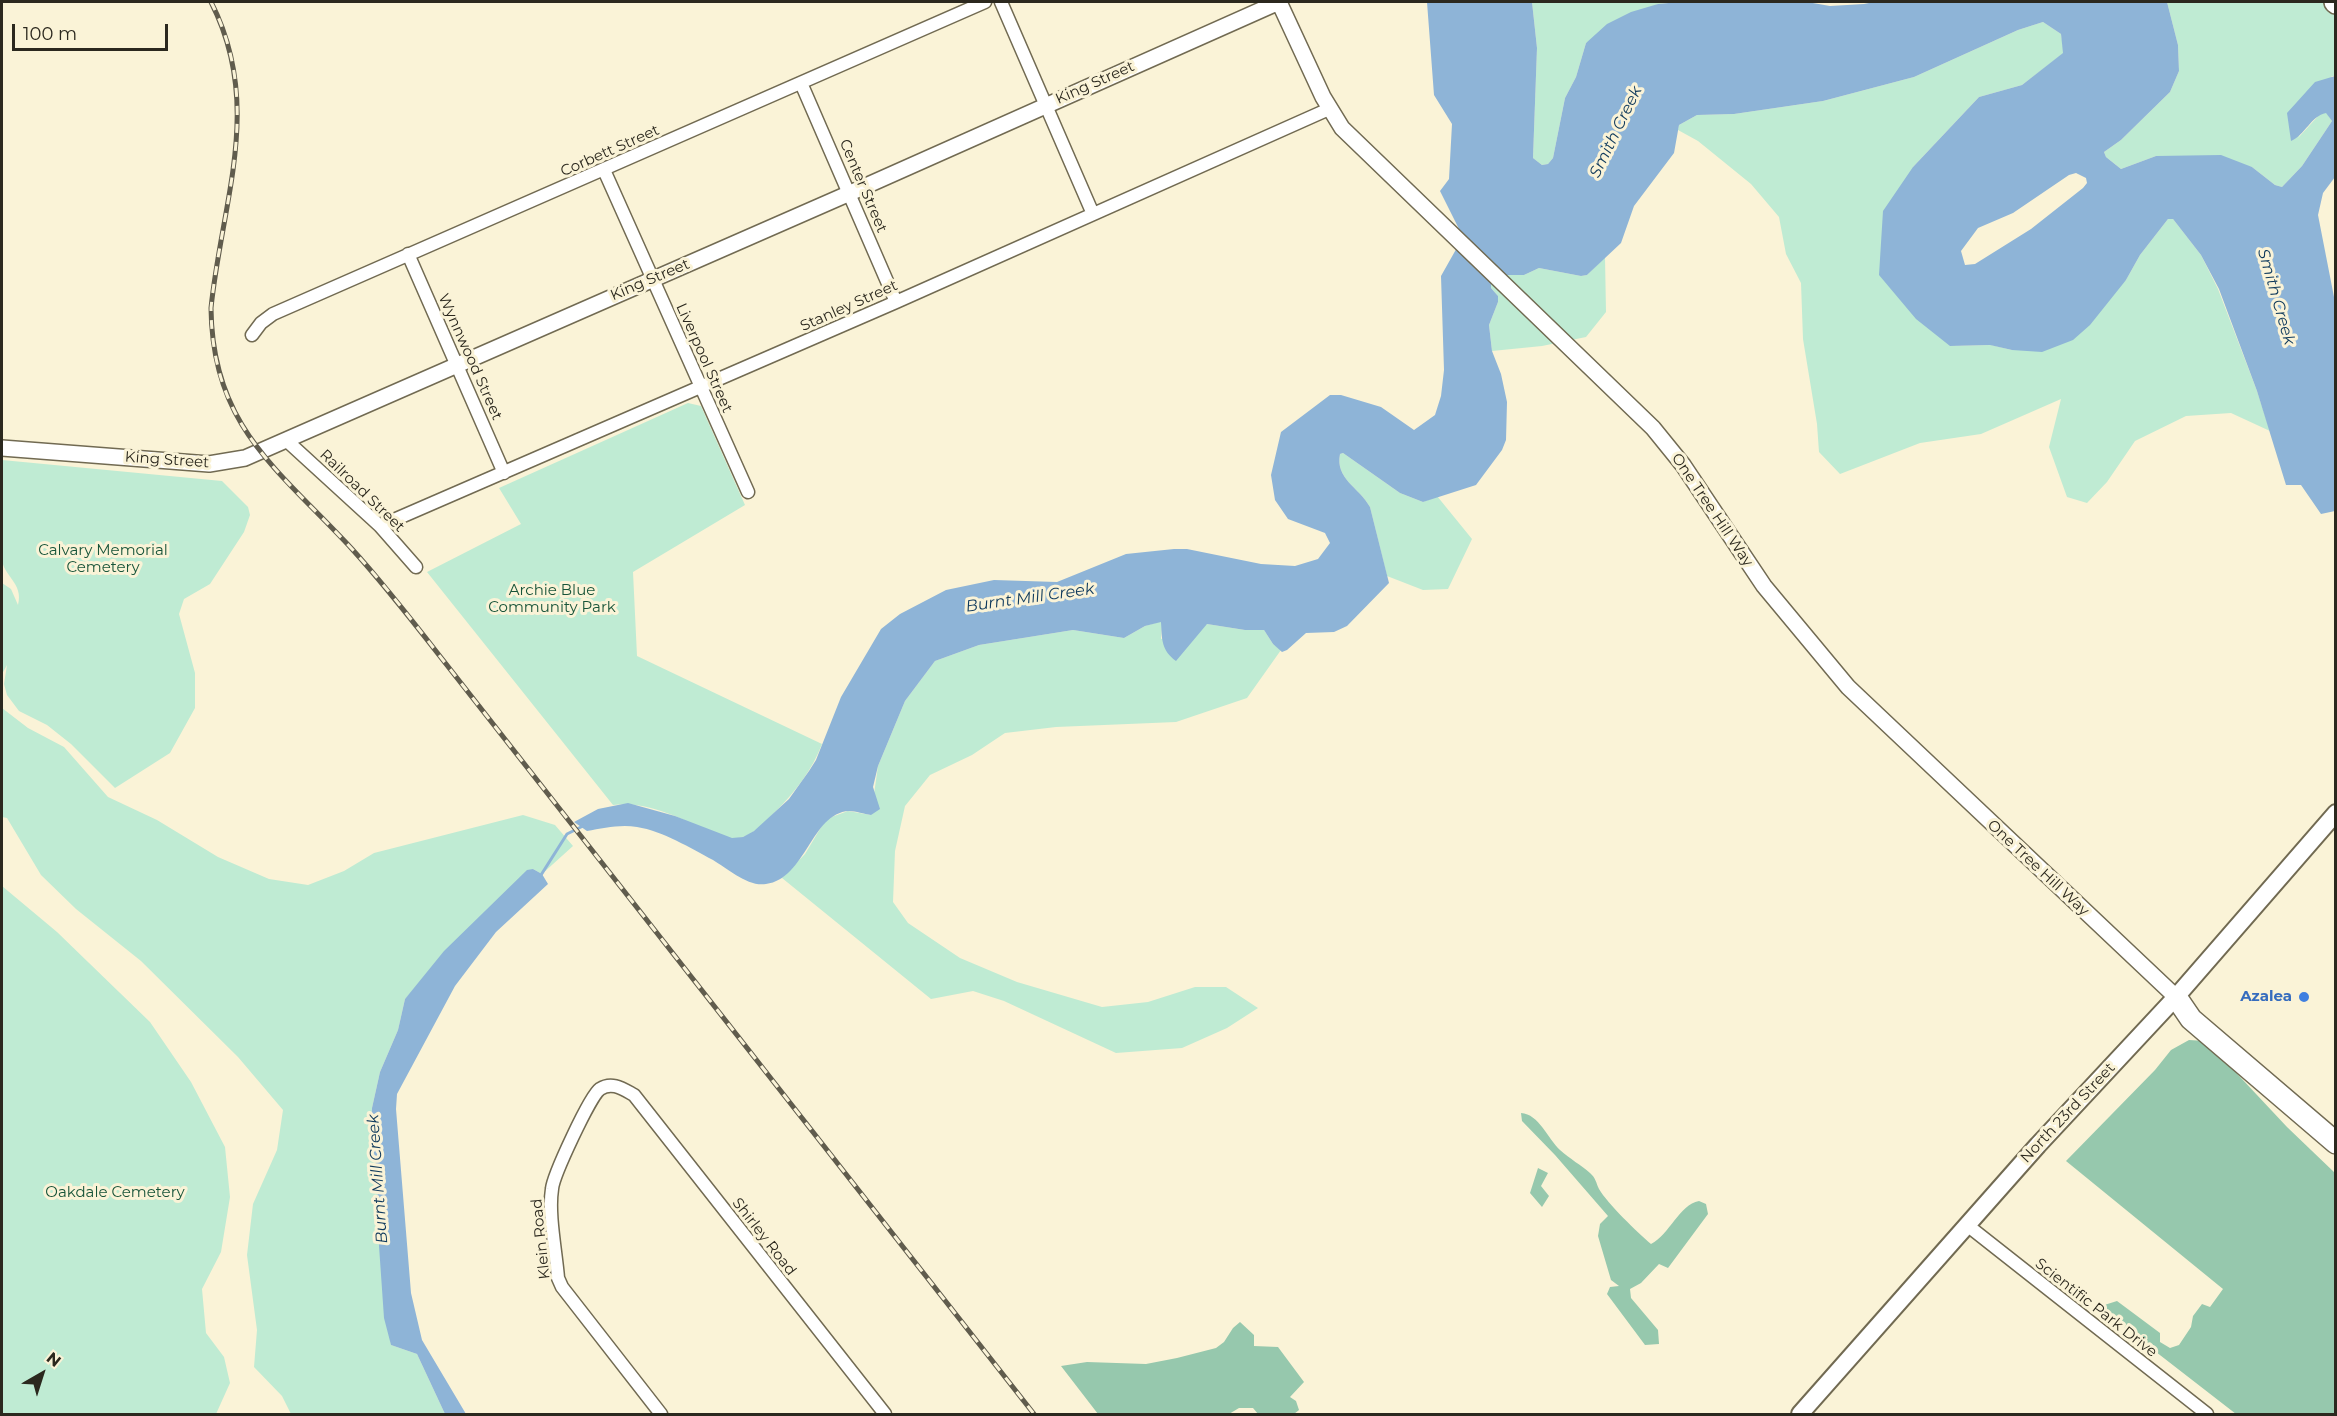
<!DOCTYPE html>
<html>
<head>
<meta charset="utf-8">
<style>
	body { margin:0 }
	#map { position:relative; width:2337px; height:1416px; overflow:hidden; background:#faf3d7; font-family:Montserrat,sans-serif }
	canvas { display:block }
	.frame { position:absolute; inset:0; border:3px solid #2b281e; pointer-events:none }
	.north { position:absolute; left:12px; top:1344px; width:60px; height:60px; -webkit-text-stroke:4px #faf3d7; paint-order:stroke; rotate:39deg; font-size:16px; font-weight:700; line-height:24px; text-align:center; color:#2b281e }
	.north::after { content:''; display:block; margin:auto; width:21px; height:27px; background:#2b281e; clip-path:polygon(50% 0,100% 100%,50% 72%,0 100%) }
	.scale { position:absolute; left:12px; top:24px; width:156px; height:27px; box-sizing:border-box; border:3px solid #2b281e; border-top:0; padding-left:8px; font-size:18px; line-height:21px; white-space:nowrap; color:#2b281e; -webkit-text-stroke:4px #faf3d7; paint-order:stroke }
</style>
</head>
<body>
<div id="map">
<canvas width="2337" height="1416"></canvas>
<div class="frame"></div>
<div class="north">N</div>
<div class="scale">100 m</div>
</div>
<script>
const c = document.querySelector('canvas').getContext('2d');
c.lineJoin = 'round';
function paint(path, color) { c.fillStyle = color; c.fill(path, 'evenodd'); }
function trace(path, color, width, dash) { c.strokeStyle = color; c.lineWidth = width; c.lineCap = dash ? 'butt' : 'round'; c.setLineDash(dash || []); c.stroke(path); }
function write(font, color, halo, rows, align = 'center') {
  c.font = font + ' Montserrat,sans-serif'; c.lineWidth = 6; c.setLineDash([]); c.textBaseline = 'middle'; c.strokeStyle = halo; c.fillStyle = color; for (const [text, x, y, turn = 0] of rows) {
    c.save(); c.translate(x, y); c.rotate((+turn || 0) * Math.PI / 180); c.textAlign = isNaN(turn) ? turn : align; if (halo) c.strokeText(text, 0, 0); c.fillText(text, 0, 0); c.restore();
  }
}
const green = new Path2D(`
	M1532,2H1679L1658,4L1586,43L1576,77L1565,98L1553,158L1548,164L1542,165L1533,158L1537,48Z
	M2167,2H2335V76H2332L2298,138L2320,114L2326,112L2332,121L2302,166L2282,187L2275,185L2252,167L2156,156L2121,169L2106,157L2104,152L2121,140L2170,92L2179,71L2178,45Z
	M2043,22L2061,34L2064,53L2022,85L1979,97L1913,167L1950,346L1991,345L2012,350L2126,280L2140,255L2168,219H2173L2201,255L2218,289L2257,391L2270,431L2231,413L2186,416L2135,441L2107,482L2087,503L2067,497L2049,447L2061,399L1981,434L1920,443L1840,474L1819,452L1817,424L1803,339L1801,283L1786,254L1779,217L1751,184L1698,141L1678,130L1679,125L1697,115L1734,114L1823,101L1914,77L2018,30Z
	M1605,257L1606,312L1586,337L1542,346L1492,351L1489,325L1498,302V296L1491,288V275H1524L1539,268L1581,276L1587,275Z
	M688,403L701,406L745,505L633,572L637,656L822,744C812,770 796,791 776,811C766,821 754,835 739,838C722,842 691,822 675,816C655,808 634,802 613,805L427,572L521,524L499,488Z
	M1343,453L1400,493L1423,502L1437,496L1472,539L1448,589L1423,590L1387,576L1370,507C1359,487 1335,479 1340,454Z
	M2,460L222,481L248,507L250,515L244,532L210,584L184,599L179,614L195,673V708L170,753L115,788L71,744L47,725L19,711L7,695L4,684L7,665L2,674V583L11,589L18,605C24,583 3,576 2,559C0,527 1,492 2,460Z
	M1162,621L1161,639L1207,624L1245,630H1264L1273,644L1281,650L1247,698L1176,722L1056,727L1005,733L972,755L930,775L905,806L895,851L893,902L908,923L960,958L1017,982L1102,1007L1148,1002L1195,987H1226L1258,1008L1227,1028L1182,1048L1116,1053L1004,1001L973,991L931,999L782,878L805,854L826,819L848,811L871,815L878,766L905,701L935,661L979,645L1073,630L1124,638L1145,626Z
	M2,708L28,728L64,747L108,797L157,820L218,857L269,879L308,885L344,871L374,853L523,815L555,825L573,846L542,874L533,869L405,999L398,1030L380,1072L372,1108L371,1131L378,1182L377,1217L391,1345L417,1354L445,1414H291L282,1396L254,1367L257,1330L247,1255L253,1204L277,1150L283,1110L238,1057L141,961L76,909L41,875L7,818L2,817Z
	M2,886L57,932L150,1022L191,1082L225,1147L230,1197L221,1252L202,1289L206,1333L224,1357L230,1383L216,1414H2Z`);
const forest = new Path2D(`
	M2189,1040L2204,1041L2227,1063L2287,1127L2335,1173V1414H2236L2098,1307L2117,1301L2160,1333V1342L2170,1348L2179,1345L2191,1327L2193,1316L2202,1304L2210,1307L2223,1289L2066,1161L2155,1070L2171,1050Z
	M1521,1113C1539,1114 1548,1139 1560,1150C1570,1159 1581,1165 1590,1173C1596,1178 1596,1183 1599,1189C1607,1203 1638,1233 1651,1244C1670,1234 1679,1205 1699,1201L1706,1204L1708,1214L1668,1268L1659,1264L1641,1283L1630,1289L1631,1298L1658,1330L1659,1344L1645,1345L1607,1294L1610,1287L1619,1286L1611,1280L1598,1236L1600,1224L1608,1216L1555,1155L1522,1121Z
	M1538,1168L1548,1173L1541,1186L1549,1196L1542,1207L1530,1193Z
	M1240,1322L1254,1335V1346L1278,1347L1304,1382L1290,1397L1296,1401L1299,1410L1294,1414H1258L1253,1408H1239L1229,1414H1098L1061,1366L1087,1362L1146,1364L1177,1358L1216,1348L1224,1342L1233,1328Z`);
const water = new Path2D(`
	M1427,2H1532L1537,48L1533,158L1542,165L1548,164L1553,158L1565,98L1576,77L1586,43L1607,24L1631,12L1658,4L1679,2H1807L1830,6L1864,4L1874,2H2167L2178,45L2179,71L2170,92L2121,140L2104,152L2106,157L2121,169L2156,156L2221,155L2252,167L2275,185L2282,187L2302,166L2332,121L2326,113C2311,116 2305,135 2291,141L2287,113L2315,82L2335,76V177L2323,193L2318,215L2334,297L2335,511L2321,514L2301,485H2286L2257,391L2219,289L2201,255L2173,219H2168L2140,255L2126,280L2090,325L2073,340L2042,352L2012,350L1990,345L1950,346L1916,319L1879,275L1883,211L1913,167L1979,97L2022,85L2063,53L2061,34L2043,22L2018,30L1914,77L1823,101L1734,114L1697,115L1679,125L1674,153L1634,206L1621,243L1587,275L1581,276L1539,268L1524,275H1491V288L1498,296V302L1489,325L1492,351L1501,374L1507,402L1506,440L1502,450L1476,485L1423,502L1400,493L1343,453L1340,454C1335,479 1359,487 1370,507L1389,583L1347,626L1334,632L1306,633L1287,650L1282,652L1273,644L1264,630H1245L1207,624L1176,661C1161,650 1162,639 1161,622L1145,626L1124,638L1073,630L979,645L935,661L905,701L878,766L873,787L880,809L871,815C864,814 856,811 849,811C811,813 806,879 766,884C748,887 728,869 713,860C690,848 663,831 637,827C621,824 603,828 587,831L574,822L598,809L628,803L675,816L732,838L743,837L754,831L789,799L809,771L816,760L841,697L881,629L900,614L946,590L994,580L1057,582L1126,554L1174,549H1187L1261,564L1295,566L1318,559L1330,543L1325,533L1288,519L1275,500L1271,475L1281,432L1330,395H1341L1381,407L1414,430L1435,415L1441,396L1444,370L1441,276L1463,237L1440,191L1449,179L1452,124L1434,95ZM2076,173L2086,178L2087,183L2083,188L2031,229L1975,264L1965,265L1961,251L1978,228L2013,213L2069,175Z
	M533,869L542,874L548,884L496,932L455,986L397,1094L396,1109L411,1293L422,1340L466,1414H445L417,1354L391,1345L384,1318L377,1217L378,1182L371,1131L372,1108L380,1072L398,1030L405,999L444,951L527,870Z`);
const stream = new Path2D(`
	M541,875L567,834L585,825`);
const minor = new Path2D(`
	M1001,2L1093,214
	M801,83L896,302
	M604,170L748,492
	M408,254L504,473
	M252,335L261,323L273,314L985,2
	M286,440L380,526L416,567
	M380,526L896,302L1329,109
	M1967,1225L2207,1414
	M661,1414L562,1287L558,1278C556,1252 548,1214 552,1189C553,1176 590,1096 600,1089C612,1081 623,1089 634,1095L885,1414`);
const tertiary = new Path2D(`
	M2,448L209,464L245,458L850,193L1279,2L1323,97L1342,128L1653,428L1683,465L1764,586L1848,687L2176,997`);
const secondary = new Path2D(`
	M1800,1414L2038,1145L2176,997L2336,813`);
const motorway = new Path2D(`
	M2335,2L2336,3
	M2176,997L2191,1019L2336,1143`);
const rail = new Path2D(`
	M211,2C264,106 222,200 211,308C212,427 279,470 352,549C383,583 411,619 439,655L1034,1414`);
const markers = [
	[2304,997,6,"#3f7fe0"]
];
const streetNames = [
	["King Street",1095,83,-24],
	["Corbett Street",610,151,-24],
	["Center Street",863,186,67],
	["King Street",650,280,-23],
	["Stanley Street",849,306,-24],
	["Wynnwood Street",470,357,66],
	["Liverpool Street",704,358,66],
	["King Street",167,460,4],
	["Railroad Street",362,491,44],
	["One Tree Hill Way",1712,510,56],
	["One Tree Hill Way",2038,868,43],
	["North 23rd Street",2068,1113,-47],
	["Shirley Road",764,1237,52],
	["Klein Road",541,1239,-96],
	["Scientific Park Drive",2096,1308,38]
];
const parkNames = [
	["Calvary Memorial",103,551],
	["Cemetery",103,568],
	["Archie Blue",552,591],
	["Community Park",552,608],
	["Oakdale Cemetery",115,1193]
];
const shopNames = [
	["Azalea",2292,997]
];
const waterNames = [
	["Smith Creek",1616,132,-64],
	["Smith Creek",2276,297,74],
	["Burnt Mill Creek",1030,598,-8],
	["Burnt Mill Creek",378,1179,-94]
];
paint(green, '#bfebd3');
paint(forest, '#96c8ad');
paint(water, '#8eb4d7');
trace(stream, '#8eb4d7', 3);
trace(minor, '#716a52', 15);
trace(tertiary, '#716a52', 18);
trace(secondary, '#716a52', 20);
trace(motorway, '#716a52', 24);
trace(minor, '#fff', 12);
trace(tertiary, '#fff', 15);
trace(secondary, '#fff', 16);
trace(motorway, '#fff', 21);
trace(rail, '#605c4d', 5);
trace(rail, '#faf3d7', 3, [9]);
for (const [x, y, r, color] of markers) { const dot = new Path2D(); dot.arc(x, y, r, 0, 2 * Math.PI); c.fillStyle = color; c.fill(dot); trace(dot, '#faf3d7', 2); }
write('15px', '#2b281e', '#faf3d7', streetNames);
write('15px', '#175439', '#faf3d7', parkNames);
write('bold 15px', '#366cbe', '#faf3d7', shopNames, 'right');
write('italic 16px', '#0e395c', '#faf3d7', waterNames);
</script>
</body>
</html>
